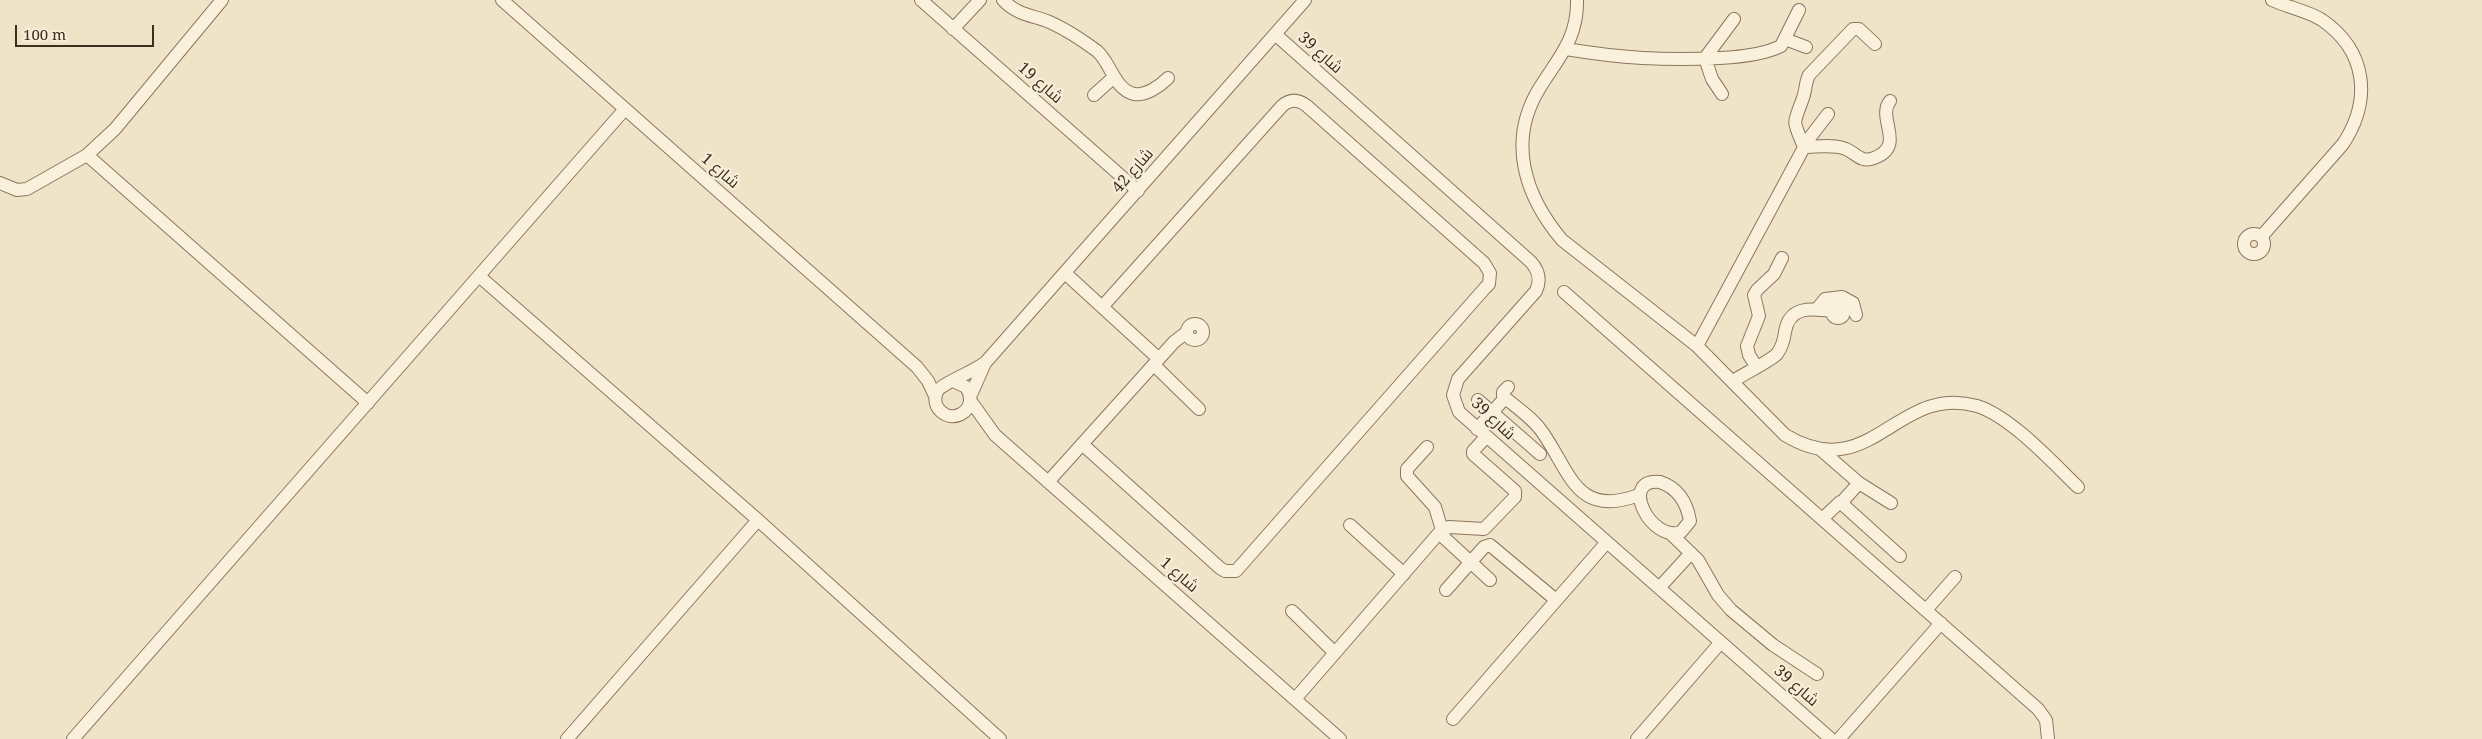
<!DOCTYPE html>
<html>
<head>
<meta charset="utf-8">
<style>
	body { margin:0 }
	#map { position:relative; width:2482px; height:739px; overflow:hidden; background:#f0e4c8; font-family:"Noto Serif",serif }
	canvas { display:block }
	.scale { position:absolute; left:15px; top:25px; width:139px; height:22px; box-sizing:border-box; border:2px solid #3d2e20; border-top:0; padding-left:6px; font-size:15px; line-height:18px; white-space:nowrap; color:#3d2e20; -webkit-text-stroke:4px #f7eed8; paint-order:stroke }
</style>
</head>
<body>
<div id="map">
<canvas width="2482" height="739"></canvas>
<div class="scale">100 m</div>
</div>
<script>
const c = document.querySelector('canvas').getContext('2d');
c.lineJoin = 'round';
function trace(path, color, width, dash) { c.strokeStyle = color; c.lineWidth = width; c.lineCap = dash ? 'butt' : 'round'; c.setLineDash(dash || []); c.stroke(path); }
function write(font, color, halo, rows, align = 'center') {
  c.font = font + ' "Noto Serif",Cairo,serif'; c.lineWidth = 4.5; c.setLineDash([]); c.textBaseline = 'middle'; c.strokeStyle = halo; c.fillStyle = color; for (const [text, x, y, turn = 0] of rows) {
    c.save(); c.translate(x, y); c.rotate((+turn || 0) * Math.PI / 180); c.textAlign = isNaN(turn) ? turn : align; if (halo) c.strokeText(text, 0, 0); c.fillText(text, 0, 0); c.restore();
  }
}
const minor = new Path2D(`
	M502,0L917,367L928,381L935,396
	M921,0L1138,191
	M1003,0C1016,14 1030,15 1047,21C1064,28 1082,40 1097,51C1111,63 1114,89 1134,94C1146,96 1160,86 1168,78
	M1577,0C1578,39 1558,58 1539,89C1507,142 1525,196 1562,240L1697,346L1785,435C1871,487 1897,383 1977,406C2010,416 2052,462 2078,487
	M953,29L980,0
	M1275,34L1531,262C1539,271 1541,280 1536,291L1458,379L1453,395L1459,412L1831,739
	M1785,39L1806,47
	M1875,44L1859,29H1853L1809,75C1805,83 1806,90 1803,98C1793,126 1792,118 1804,147C1817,147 1834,144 1846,149C1857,154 1861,163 1874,158C1907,146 1876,118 1890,101
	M1566,49C1620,58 1665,61 1720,58C1740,57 1763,55 1781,46L1799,10
	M1722,94L1712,79L1705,58L1734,19
	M1094,95L1114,77
	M87,155L368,403
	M0,183L17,190L27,189L87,155L115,129L222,0
	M2244 244a10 10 0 1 1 20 0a10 10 0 1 1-20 0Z
	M2261,237L2343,144C2372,100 2367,51 2322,20C2308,11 2287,7 2272,0
	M1065,273L1159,359
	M479,276L758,520L1000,739
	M1564,292L2038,709L2046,720L2048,739
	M1832 312a6 6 0 1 1 12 0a6 6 0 1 1-12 0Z
	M1817,309L1825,299L1842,297L1853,303L1856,315
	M1187 332a8 8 0 1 1 16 0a8 8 0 1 1-16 0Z
	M1697,346L1808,140L1828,114
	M1154,365L1199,409
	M1756,366L1749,355L1747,346L1759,316L1754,295L1757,290L1774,274L1782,258
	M953,381L966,387C972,396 972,408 961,414C947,422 930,407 937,392C940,384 973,372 983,364
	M1733,381C1744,374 1770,361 1777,354C1782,347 1784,340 1785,332C1789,306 1811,308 1831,311
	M1508,387L1503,392V396C1517,408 1533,418 1543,433C1571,474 1577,518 1639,495
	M970,397L985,363L1305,0
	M970,400L995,435L1340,739
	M1478,400L1540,454
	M1477,429L1505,398
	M1082,444L1220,568L1225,571H1236L1485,288L1489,284L1490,273L1484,263L1307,106C1298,99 1290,99 1282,106L1102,307
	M1427,447L1407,469V476L1435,507L1442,530
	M1821,450L1859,483L1891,503
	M1048,482L1174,342L1187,332
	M1660,482C1678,488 1687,503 1690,521L1681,532C1651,543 1618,478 1660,482Z
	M1841,503L1859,483
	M1822,519L1840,502L1900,556
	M1350,525L1404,574
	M1439,533L1490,580
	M1670,533L1698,560L1718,595L1731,610L1773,645L1817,674
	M1659,588L1691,553
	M1446,590L1484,547L1490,545L1556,600
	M1926,610L1955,577
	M1292,611L1335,653
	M1295,699L1439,533L1449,527L1484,529L1515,497V491L1473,454V451L1486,437
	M1453,719L1607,542
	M73,739L625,109
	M567,739L758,520
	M1637,739L1721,642
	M1839,739L1941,623`);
const streetNames = [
	["شارع 39",1320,53,42],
	["شارع 19",1040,83,41],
	["شارع 1",720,171,41],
	["شارع 42",1133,171,-49],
	["شارع 39",1493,419,43],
	["شارع 1",1179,575,41],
	["شارع 39",1796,686,41]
];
trace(minor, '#8d765c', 14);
trace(minor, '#faf1dc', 12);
write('16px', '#3d2e20', '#f7eed8', streetNames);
</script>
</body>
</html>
